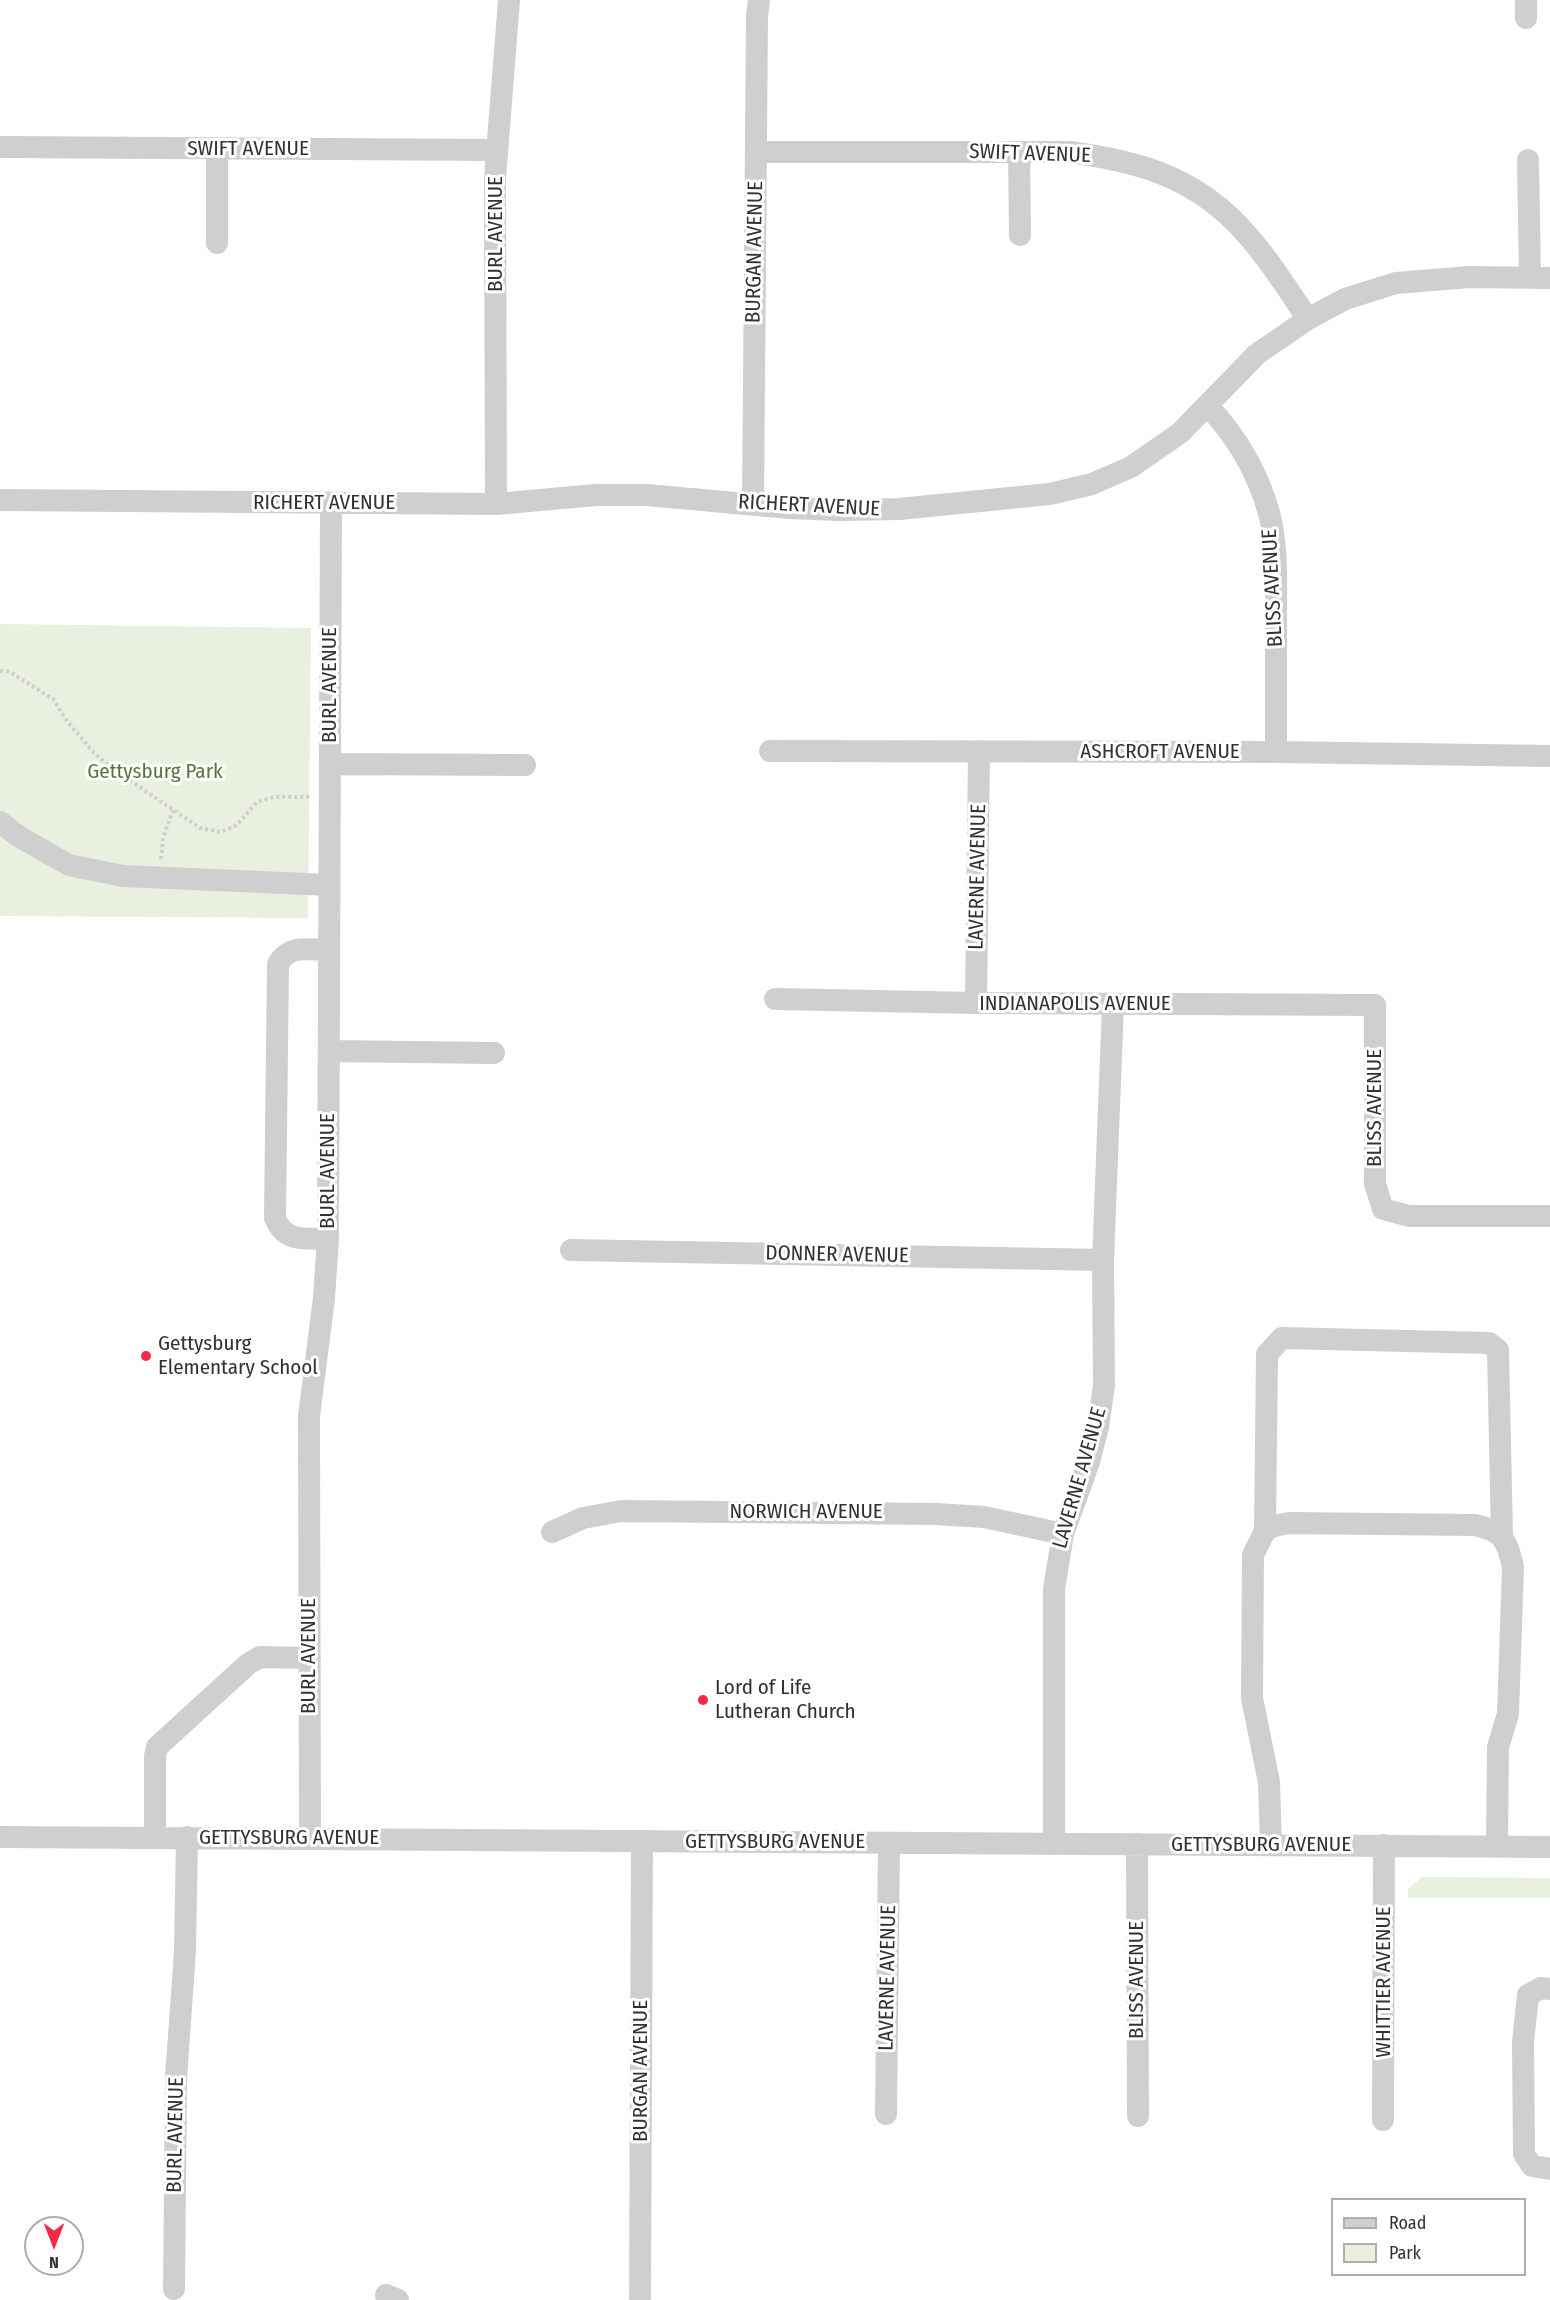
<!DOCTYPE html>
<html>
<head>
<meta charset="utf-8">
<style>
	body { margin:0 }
	#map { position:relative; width:1550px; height:2300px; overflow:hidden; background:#fff; font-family:"Fira Sans Condensed",sans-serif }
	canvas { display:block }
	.legend { position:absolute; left:1331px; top:2198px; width:195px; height:78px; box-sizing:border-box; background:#fff; border:2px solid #adadad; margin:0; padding:8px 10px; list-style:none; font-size:18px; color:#323232 }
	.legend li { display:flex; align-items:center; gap:12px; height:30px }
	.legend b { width:30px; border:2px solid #adadad }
	.north { position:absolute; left:24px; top:2216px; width:60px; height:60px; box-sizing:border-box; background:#fff; border:2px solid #adadad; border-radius:50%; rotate:180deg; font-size:16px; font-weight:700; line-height:24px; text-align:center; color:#323232 }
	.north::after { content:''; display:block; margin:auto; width:21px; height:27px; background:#f52847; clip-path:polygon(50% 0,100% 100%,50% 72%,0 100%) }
</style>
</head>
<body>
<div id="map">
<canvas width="1550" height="2300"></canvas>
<ul class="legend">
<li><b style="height:8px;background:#cfcfcf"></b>Road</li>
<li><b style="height:16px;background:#e9f0e0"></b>Park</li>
</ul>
<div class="north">N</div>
</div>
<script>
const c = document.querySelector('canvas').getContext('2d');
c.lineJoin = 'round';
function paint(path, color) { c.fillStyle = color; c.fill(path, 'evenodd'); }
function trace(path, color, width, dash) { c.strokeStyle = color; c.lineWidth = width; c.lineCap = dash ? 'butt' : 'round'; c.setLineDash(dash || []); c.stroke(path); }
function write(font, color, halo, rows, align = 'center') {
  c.font = font + ' "Fira Sans Condensed",sans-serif'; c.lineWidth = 6; c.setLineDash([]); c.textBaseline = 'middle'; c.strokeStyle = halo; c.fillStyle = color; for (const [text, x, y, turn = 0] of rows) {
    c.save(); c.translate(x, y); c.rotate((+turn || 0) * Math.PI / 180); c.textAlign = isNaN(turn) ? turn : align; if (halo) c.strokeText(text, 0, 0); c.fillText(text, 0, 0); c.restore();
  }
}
const green = new Path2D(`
	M0,624L311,628L308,918L0,916Z
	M1422,1877L1550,1878V1898H1408V1889Z`);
const path = new Path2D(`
	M0,671L10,672L53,699L67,721L94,753L113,769L200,828L221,832L237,825L257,802L274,797H311
	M161,859L163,838L173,810`);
const minor = new Path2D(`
	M1526,18V0
	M0,147L497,150
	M217,149V243
	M756,152H1070C1135,161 1189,175 1236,223C1264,251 1286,287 1308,319
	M1019,152L1020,235
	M1528,160L1530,277
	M1208,406C1236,436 1258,473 1269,513C1278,547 1276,583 1276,618C1276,663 1276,707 1276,752
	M0,500L496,504L596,495H647L790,508L839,510L899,509L1050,494L1092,484L1131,467L1180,433L1257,354L1308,319L1345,299L1396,283L1470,277L1550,278
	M496,504L495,179L509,0
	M753,505L757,16L759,0
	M770,751L1276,752L1550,756
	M330,764L525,765
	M0,822L18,836L69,865L123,876L329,885
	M775,999L976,1003L1375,1005V1184L1383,1209L1409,1216H1550
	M976,1003L979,751
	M329,1051L494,1053
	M328,1239C304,1238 285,1243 275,1218L278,964C289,944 308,950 329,950
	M571,1250L1103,1260
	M1265,1531L1267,1354L1282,1338L1489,1343L1498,1350L1502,1536
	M552,1532L583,1518L621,1511L936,1514L984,1517L1063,1534
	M0,1837L1550,1847
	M155,1837V1756L157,1747L248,1664L260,1657L310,1658
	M310,1838L309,1416L324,1298L328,1239L331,503
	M1054,1844V1589L1063,1534L1089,1462L1098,1427L1104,1385L1103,1260L1113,1005
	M1137,1844L1138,2116
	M1271,1845L1269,1782L1252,1698L1253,1555L1265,1531L1274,1526L1289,1523L1475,1525C1503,1531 1507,1540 1513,1567L1508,1714L1498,1747L1497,1847
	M1550,1989L1541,1988L1528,1995L1523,2042L1524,2154L1532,2166L1550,2169
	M886,2114L889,1843
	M1383,2120L1384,1845
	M174,2289L176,2078L185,1951L187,1837
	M386,2295L398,2300
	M640,2300L642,1841`);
const markers = [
	[146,1356,6,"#f52847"],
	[703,1700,6,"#f52847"]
];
const streetNames = [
	["SWIFT AVENUE",248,149],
	["SWIFT AVENUE",1030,154,2],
	["BURL AVENUE",496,234,-90],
	["BURGAN AVENUE",755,252,-89],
	["RICHERT AVENUE",324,503],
	["RICHERT AVENUE",809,506,3],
	["BLISS AVENUE",1273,588,-93],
	["BURL AVENUE",330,685,-90],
	["ASHCROFT AVENUE",1160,752],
	["LAVERNE AVENUE",978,877,-89],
	["INDIANAPOLIS AVENUE",1075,1004],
	["BLISS AVENUE",1375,1108,-90],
	["BURL AVENUE",328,1171,-90],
	["DONNER AVENUE",837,1255,1],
	["LAVERNE AVENUE",1080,1478,-74],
	["NORWICH AVENUE",806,1512],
	["BURL AVENUE",309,1656,-90],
	["GETTYSBURG AVENUE",289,1838],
	["GETTYSBURG AVENUE",775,1842],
	["GETTYSBURG AVENUE",1261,1845],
	["LAVERNE AVENUE",888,1978,-89],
	["BLISS AVENUE",1137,1980,-90],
	["WHITTIER AVENUE",1384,1982,-90],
	["BURGAN AVENUE",641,2071,-90],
	["BURL AVENUE",176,2135,-89]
];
const parkNames = [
	["Gettysburg Park",155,772]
];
const poiNames = [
	["Gettysburg",158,1344],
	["Elementary School",158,1368],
	["Lord of Life",715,1688],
	["Lutheran Church",715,1712]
];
paint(green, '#e9f0e0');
trace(path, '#cfcfcf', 4, [3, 3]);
trace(minor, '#cfcfcf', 22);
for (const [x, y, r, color] of markers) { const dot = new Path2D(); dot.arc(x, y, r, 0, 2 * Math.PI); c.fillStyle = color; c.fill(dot); trace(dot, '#fff', 2); }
write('21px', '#323232', '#fff', streetNames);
write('21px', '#59733a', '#fff', parkNames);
write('21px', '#323232', '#fff', poiNames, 'left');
</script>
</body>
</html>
